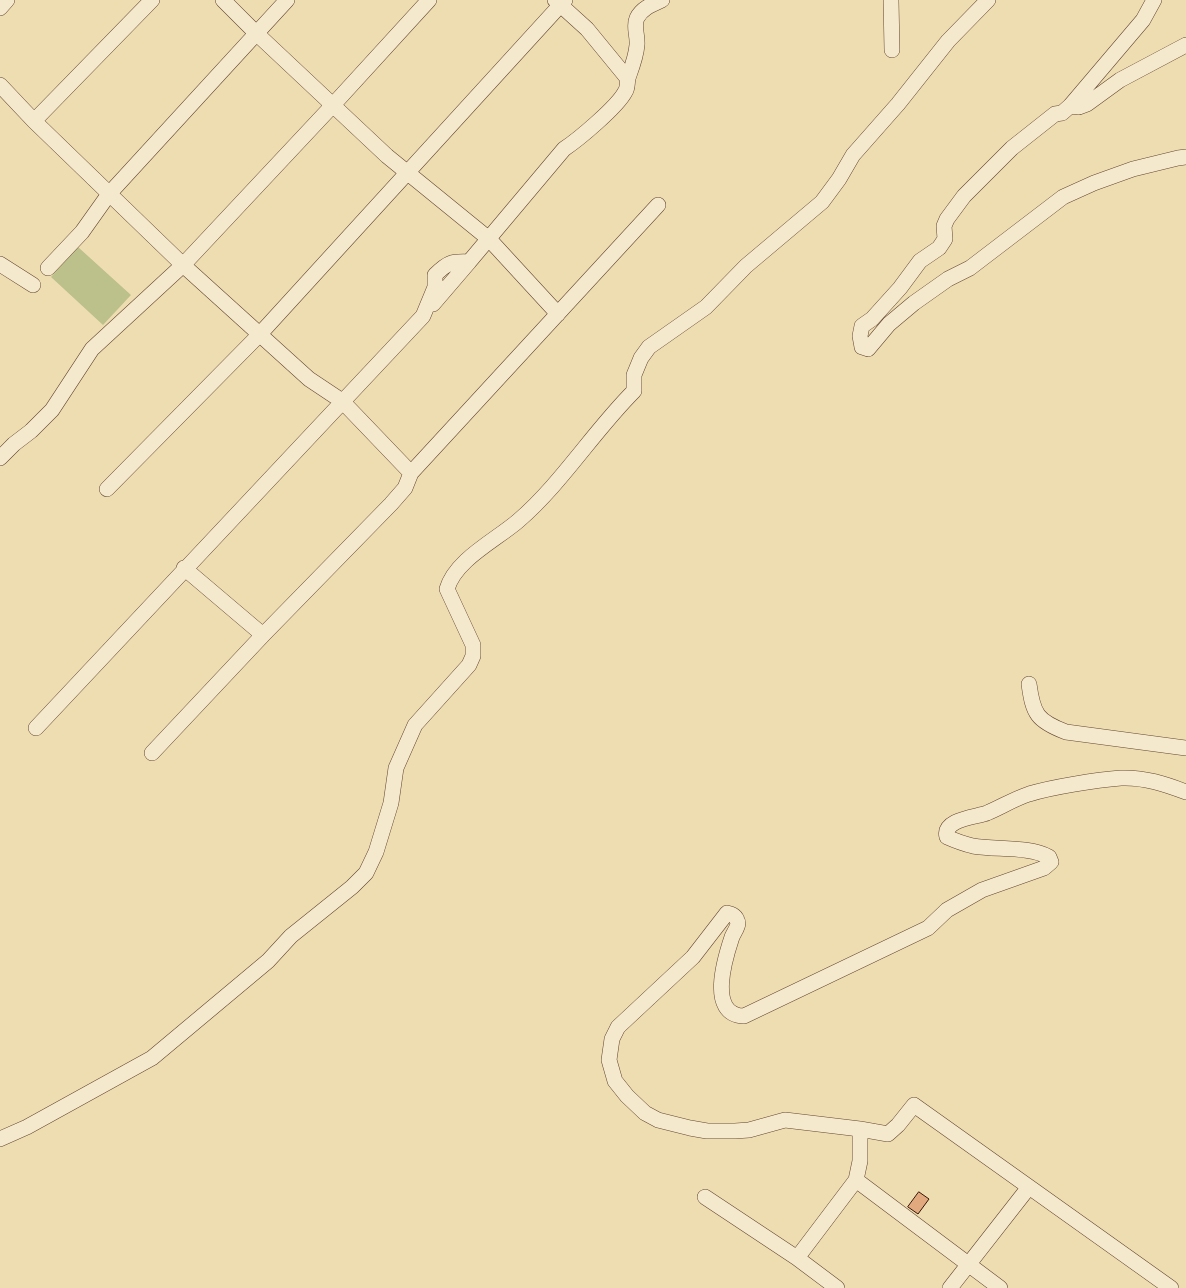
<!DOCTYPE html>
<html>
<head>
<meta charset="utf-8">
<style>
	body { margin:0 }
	canvas { display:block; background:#efddb2 }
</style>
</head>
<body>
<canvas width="1186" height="1288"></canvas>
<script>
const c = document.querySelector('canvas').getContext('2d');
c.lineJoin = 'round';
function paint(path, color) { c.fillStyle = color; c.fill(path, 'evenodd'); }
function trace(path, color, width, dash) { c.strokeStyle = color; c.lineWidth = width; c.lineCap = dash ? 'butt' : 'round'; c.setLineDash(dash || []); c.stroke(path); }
const green = new Path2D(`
	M78,247L131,295L103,325L51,277Z`);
const building = new Path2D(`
	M919,1192L929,1199L918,1214L908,1207Z`);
const street = new Path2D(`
	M223,0L256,33L387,156L489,239L558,314
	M555,0L587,29L628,79
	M891,0L892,50
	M1154,0L1143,20L1070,106L1062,113L1055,114L1012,148L964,196L947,219L944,226L945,239L939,248L920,261L900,288L872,319L862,326L860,336L862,347L868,349L889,324L914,303L948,279L970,268L1063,197L1094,183L1133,169L1178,158L1186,157
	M0,8L7,0
	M0,85L34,121L183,265L309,379L342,401L411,473
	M1070,106L1079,107L1087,104L1120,80L1186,45
	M34,121L152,0
	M0,264L33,285
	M48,268L82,232L109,194L287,0
	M433,304L469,262
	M0,458L14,444L31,431L52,410L92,349L183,265L333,105L429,0
	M107,489L260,334L565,0
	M184,568L263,635
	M1029,684C1033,714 1037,721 1066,732L1186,748
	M36,728L423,316L435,287V275C447,263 451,261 469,262L564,149C579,139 617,107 625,92C628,88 627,82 628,78C632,67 636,57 637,45C638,36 633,26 637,18C642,8 653,4 662,0
	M152,753L263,635L391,504L405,488L411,473L658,205
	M860,1129L785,1120L749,1130L735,1131H707L690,1128L658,1120L645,1113L627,1096L615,1081L609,1060L612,1039L618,1027L693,957L727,913C731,914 735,915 737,920C740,925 734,932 732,937C725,958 707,1015 744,1016L928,928L947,910L982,890L1044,868L1051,862L1049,857C1029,846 996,850 973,846C964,844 956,841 947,837C942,819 977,817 987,813C1001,807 1014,799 1029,794C1052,787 1096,780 1121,778C1144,777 1165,784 1186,792
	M0,1139L27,1127L152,1058L268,961L291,936L352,887L366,873L376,852L391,803L396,768L415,725L469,665L473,656V645L447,589C455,560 496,540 518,521C562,483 593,432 634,391V375L641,358L649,347L706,307L746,266L822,202L839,179L853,155L898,104L948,41L988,0
	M856,1180L1000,1288
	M705,1197L797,1258L837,1288
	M797,1258L856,1180L860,1161V1129L888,1134L898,1125L914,1105L1171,1288
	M950,1288L1029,1187`);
paint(green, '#bcc08a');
paint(building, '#e2a87e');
trace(building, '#341406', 1);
trace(street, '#634631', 16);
trace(street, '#f5e9cd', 15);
</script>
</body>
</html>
